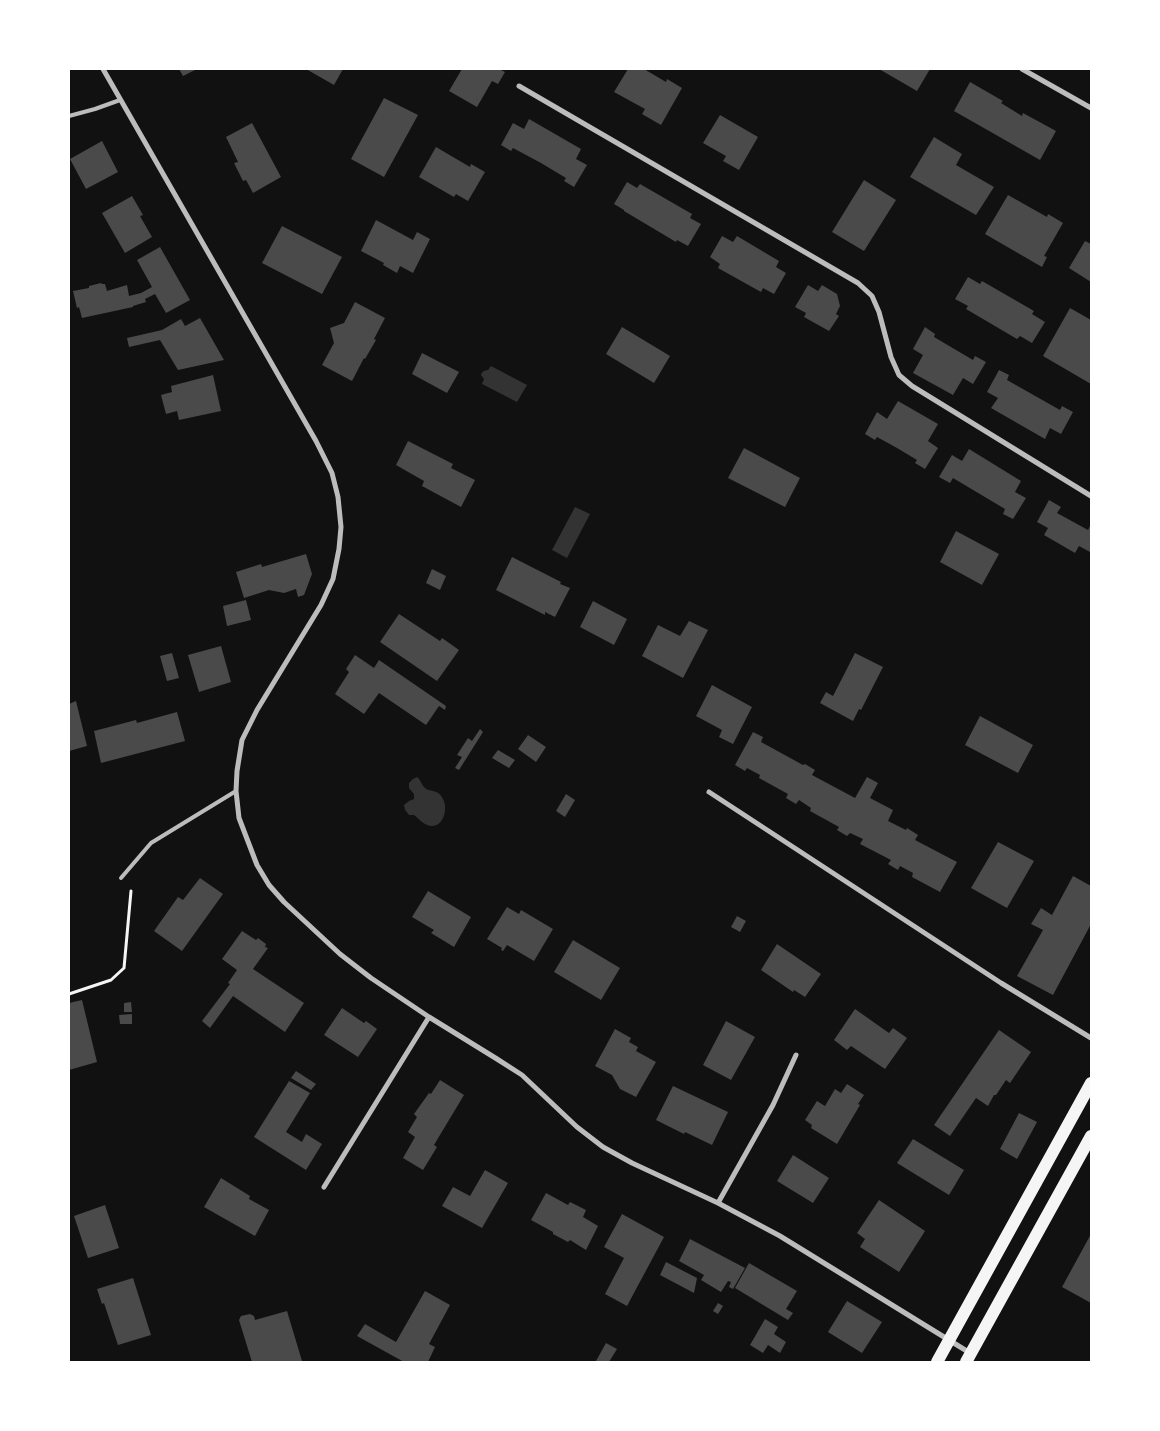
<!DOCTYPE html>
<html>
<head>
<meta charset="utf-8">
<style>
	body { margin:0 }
	#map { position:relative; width:1160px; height:1431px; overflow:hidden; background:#111; font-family:Helvetica,sans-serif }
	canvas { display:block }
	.frame { position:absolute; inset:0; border:70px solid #fff; pointer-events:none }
</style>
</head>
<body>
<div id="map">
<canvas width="1160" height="1431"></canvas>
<div class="frame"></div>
</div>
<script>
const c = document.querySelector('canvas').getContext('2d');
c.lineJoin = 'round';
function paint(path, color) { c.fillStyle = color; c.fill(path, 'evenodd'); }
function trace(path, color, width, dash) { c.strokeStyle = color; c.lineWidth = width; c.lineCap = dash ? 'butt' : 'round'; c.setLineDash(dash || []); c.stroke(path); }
const water = new Path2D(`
	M491,366L527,385L517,402L482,384L484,379L481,375C482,371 484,371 488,370Z
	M575,507L590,514L567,558L552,550Z
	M417,777C421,780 421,784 424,787C429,793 438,788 443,799C448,808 444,827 431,826C424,825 419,819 414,815H409L405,810L404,805L409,801L414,799V794L409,788V783L413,779Z`);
const building = new Path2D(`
	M179,69H197L183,76Z
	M306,69H343L334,85Z
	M462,69H499L505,72L498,84L492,81L477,107L449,91Z
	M628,69H644L666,82L667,79L682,88L661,125L642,114L645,109L614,92Z
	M879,69H930L917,91Z
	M970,82L1003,101L1001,103L1022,116L1023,113L1056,131L1040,160L954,111Z
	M384,98L418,115L384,177L351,159Z
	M720,115L758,137L739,170L723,161L726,156L703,143Z
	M529,119L581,149L576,159L587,165L574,187L564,181L566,178L541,163L513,148L511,151L501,145L513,123L524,129Z
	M252,123L281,177L253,193L246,180L243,181L234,163L238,162L226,137Z
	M934,137L962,154L956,165L994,187L976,215L910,177Z
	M102,141L118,172L86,189L70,159Z
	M436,147L470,167L471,164L485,172L468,201L456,194L454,197L419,177Z
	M864,180L896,200L864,251L832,232Z
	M627,182L637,188L640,184L692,214L690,218L701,224L688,246L677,240L676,242L624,211V210L614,204Z
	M1008,195L1047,217L1048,214L1063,223L1044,256L1047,257L1042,267L985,234Z
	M132,196L143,215L140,216L152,237L125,253L102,213Z
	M376,220L413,240L417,232L430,239L413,273L400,266L397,273L383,265L384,263L361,251Z
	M282,226L342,257L322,294L262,263Z
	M722,236L733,242L737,236L779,261L776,267L786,273L774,294L763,288L761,292L718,268L720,264L710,257Z
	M1085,241L1091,244V282L1069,268Z
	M160,247L190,300L166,313L155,294L145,299L146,302L133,306V307L82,318L79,307L77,308L73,291L89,288V286L101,283L102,284H105L107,291L127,285L129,296L141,293L152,287L137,260Z
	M968,277L980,284L982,281L1034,311L1032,314L1045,322L1032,343L1020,336L1017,339L966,309L968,306L955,299Z
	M808,285L818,291L822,285L837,294L840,306L836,314L839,316L829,331L804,317L806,313L795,307Z
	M355,302L385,318L374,339L376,340L365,359L364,358L352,381L322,365L334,343L330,328L344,323Z
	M1070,308L1091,320V384L1043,356Z
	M200,318L224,360L178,370L160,340L129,347L127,338L162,330L181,319L185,326Z
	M622,327L670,356L654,383L606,354Z
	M925,327L935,334L934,337L973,360L975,356L986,362L973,384L963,378L953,395L913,373L923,355L913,349Z
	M422,353L459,372L447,393L412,374Z
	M999,370L1009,375L1007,380L1060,410L1062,406L1073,412L1061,434L1050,428L1045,439L991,408L998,398L987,392Z
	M213,375L221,411L179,420L177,411L166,414L161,395L172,392L171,386Z
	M898,401L938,424L928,441L938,448L925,469L915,463L917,460L897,448L877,437L875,440L865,434L877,412L887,419Z
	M408,441L453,464L451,468L475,480L461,507L422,486L424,481L396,465Z
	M744,448L800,478L785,507L728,478Z
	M969,449L1021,481L1015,492L1026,498L1013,519L1003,514L1005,509L953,478L950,483L939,477L952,455L962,461Z
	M1049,500L1061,507L1057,513L1088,530L1091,524L1090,552L1079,546L1075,553L1044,535L1048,528L1037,522Z
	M956,531L999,554L982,585L940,562Z
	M306,554L312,574L304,595L298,597L296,589L284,593L269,590L244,598L236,572L261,564L262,567Z
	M512,557L561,582L560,584L570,588L555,617L545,612V615L496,590Z
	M432,569L446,576L440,590L426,583Z
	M246,600L251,620L227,626L223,606Z
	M593,601L627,619L614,645L580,627Z
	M399,614L440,641L442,638L459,650L437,681L380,642Z
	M689,621L708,630L683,678L642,656L658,625L680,636Z
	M221,646L231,682L199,692L188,655Z
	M172,653L179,678L167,681L160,656Z
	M855,653L883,667L861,710L859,709L853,721L820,703L826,692L833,696Z
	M355,655L374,668L379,660L446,706L445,710L439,706L426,725L379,693L364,714L335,694L349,672L346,669Z
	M712,685L752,707L733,744L719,737L722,730L696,716Z
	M76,701L87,746L69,751V704Z
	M177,712L185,741L101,763L94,731L136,720L137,723Z
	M980,716L1033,745L1018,773L965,745Z
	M480,729L483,732L459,770L455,768L462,757L457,755L468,738L472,741Z
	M753,732L763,737L761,742L803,765L805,764L815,770L812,775L855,798L867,777L878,783L870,798L893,810L888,821L906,830L907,828L918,835L915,840L957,862L940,892L912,877L913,873L900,866L898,870L888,864L891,860L860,844L863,839L850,833L847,836L837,830L839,827L810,811L811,808L799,800L796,804L786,798L788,794L759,778L760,775L747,768L745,771L735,765Z
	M528,735L546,747L536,762L518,749Z
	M498,750L515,760L509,768L492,758Z
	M566,794L575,800L565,817L556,811Z
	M998,842L1034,861L1007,908L971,888Z
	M1073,876L1091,886V924L1053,995L1017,976L1043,930L1031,924L1041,908L1052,915Z
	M200,878L223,894L182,951L154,931L178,897L183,900Z
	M428,891L471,917L454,947L431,933L434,930L412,917Z
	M507,907L519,914L521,910L553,929L534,961L507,945L503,951L501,950L502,948L487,939Z
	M737,916L746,921L740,932L731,927Z
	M242,931L256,940L258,938L266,944L265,947L268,948L253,969L304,1003L285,1032L233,996L210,1028L202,1021L230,984L228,983L237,970L222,959Z
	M573,940L620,968L601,1000L554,972Z
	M777,944L821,974L805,997L794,990L793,992L761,970Z
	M82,1000L97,1062L69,1070V1003Z
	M131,1002L132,1012H124V1003Z
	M342,1008L364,1023L366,1021L377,1029L358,1057L324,1035Z
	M855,1009L889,1033L893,1028L907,1038L885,1069L851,1046L847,1050L834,1040Z
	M132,1014V1024H120L119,1015Z
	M726,1021L755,1037L731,1080L703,1065Z
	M615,1029L631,1038L629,1042L638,1047L636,1051L656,1062L636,1097L620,1089L612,1075L595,1066Z
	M999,1030L1031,1052L1010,1083L1006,1080L996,1095H994L988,1106L976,1098L950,1136L934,1125Z
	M296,1071L316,1084L311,1090L291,1078Z
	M440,1080L464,1095L434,1145L437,1147L423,1170L403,1158L415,1137L408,1132L417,1117L414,1114L429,1093L431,1094Z
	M289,1081L310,1093L286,1132L302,1142L306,1134L322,1144L306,1170L254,1137Z
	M847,1084L864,1095L858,1104L860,1105L837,1144L811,1128L812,1125L805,1120L817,1101L825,1106L835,1089L841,1093Z
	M673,1086L728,1112L712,1145L685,1132L684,1134L656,1120Z
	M1019,1113L1037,1122L1017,1159L1000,1149Z
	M913,1139L964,1170L949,1195L897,1163Z
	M793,1155L829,1178L813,1203L777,1181Z
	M485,1170L508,1183L482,1228L442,1206L453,1187L470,1196Z
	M221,1178L250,1196L249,1199L269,1210L255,1236L204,1207Z
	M546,1193L568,1205L570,1202L586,1210L583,1217L598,1226L586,1250L570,1240L568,1242L553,1234V1232L531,1220Z
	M879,1200L925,1231L899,1272L860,1247L865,1239L857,1233Z
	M105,1205L119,1248L88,1258L74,1216Z
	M622,1214L664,1237L627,1306L605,1294L624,1258L604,1247Z
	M1091,1234V1303L1062,1287Z
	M690,1239L745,1268L733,1289L729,1287L731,1282L728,1281L721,1292L701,1280L704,1275L679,1261Z
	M666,1262L697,1278L694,1293L660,1275Z
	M749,1263L797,1291L786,1309L793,1313L788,1320L735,1288Z
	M133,1278L151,1335L118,1345L104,1303L102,1304L97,1289Z
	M425,1291L450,1305L429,1344L435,1347L428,1362H404L357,1336L365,1324L396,1342Z
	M847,1301L882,1322L862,1353L828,1332Z
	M718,1303L723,1306L718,1314L713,1311Z
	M287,1311L302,1361L298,1362H252L239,1320L241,1316L250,1314L254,1316L255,1320Z
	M765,1319L778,1327L774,1334L786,1342L780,1353L768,1345L763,1353L750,1345Z
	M606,1343L617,1349L609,1362H598L596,1361Z`);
const path = new Path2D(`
	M69,994L111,980L124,968L131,891`);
const service = new Path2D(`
	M69,116L95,109L120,100
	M121,878L151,843L236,791`);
const minor = new Path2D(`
	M103,69L316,441L332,473L338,497L341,527L339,549L333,579L321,605L257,710L242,740L237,771L236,791L239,818L257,865L269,885L284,902L340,954L371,978L429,1017L497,1059L522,1075L577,1127L603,1147L632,1163L718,1203L780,1236L970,1353
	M1022,69L1091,108
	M519,86L858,283L872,296L879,312L891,357L899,375L912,386L1091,496
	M709,792L1001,983L1091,1038
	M324,1187L429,1017
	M718,1203L773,1105L796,1055`);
const primary = new Path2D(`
	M937,1362L1091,1083
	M966,1362L1091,1136`);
paint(water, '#333');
paint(building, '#4a4a4a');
trace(path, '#f5f5f5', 3);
trace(service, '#bcbcbc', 4);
trace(minor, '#bcbcbc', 5);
trace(primary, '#f5f5f5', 12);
</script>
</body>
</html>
